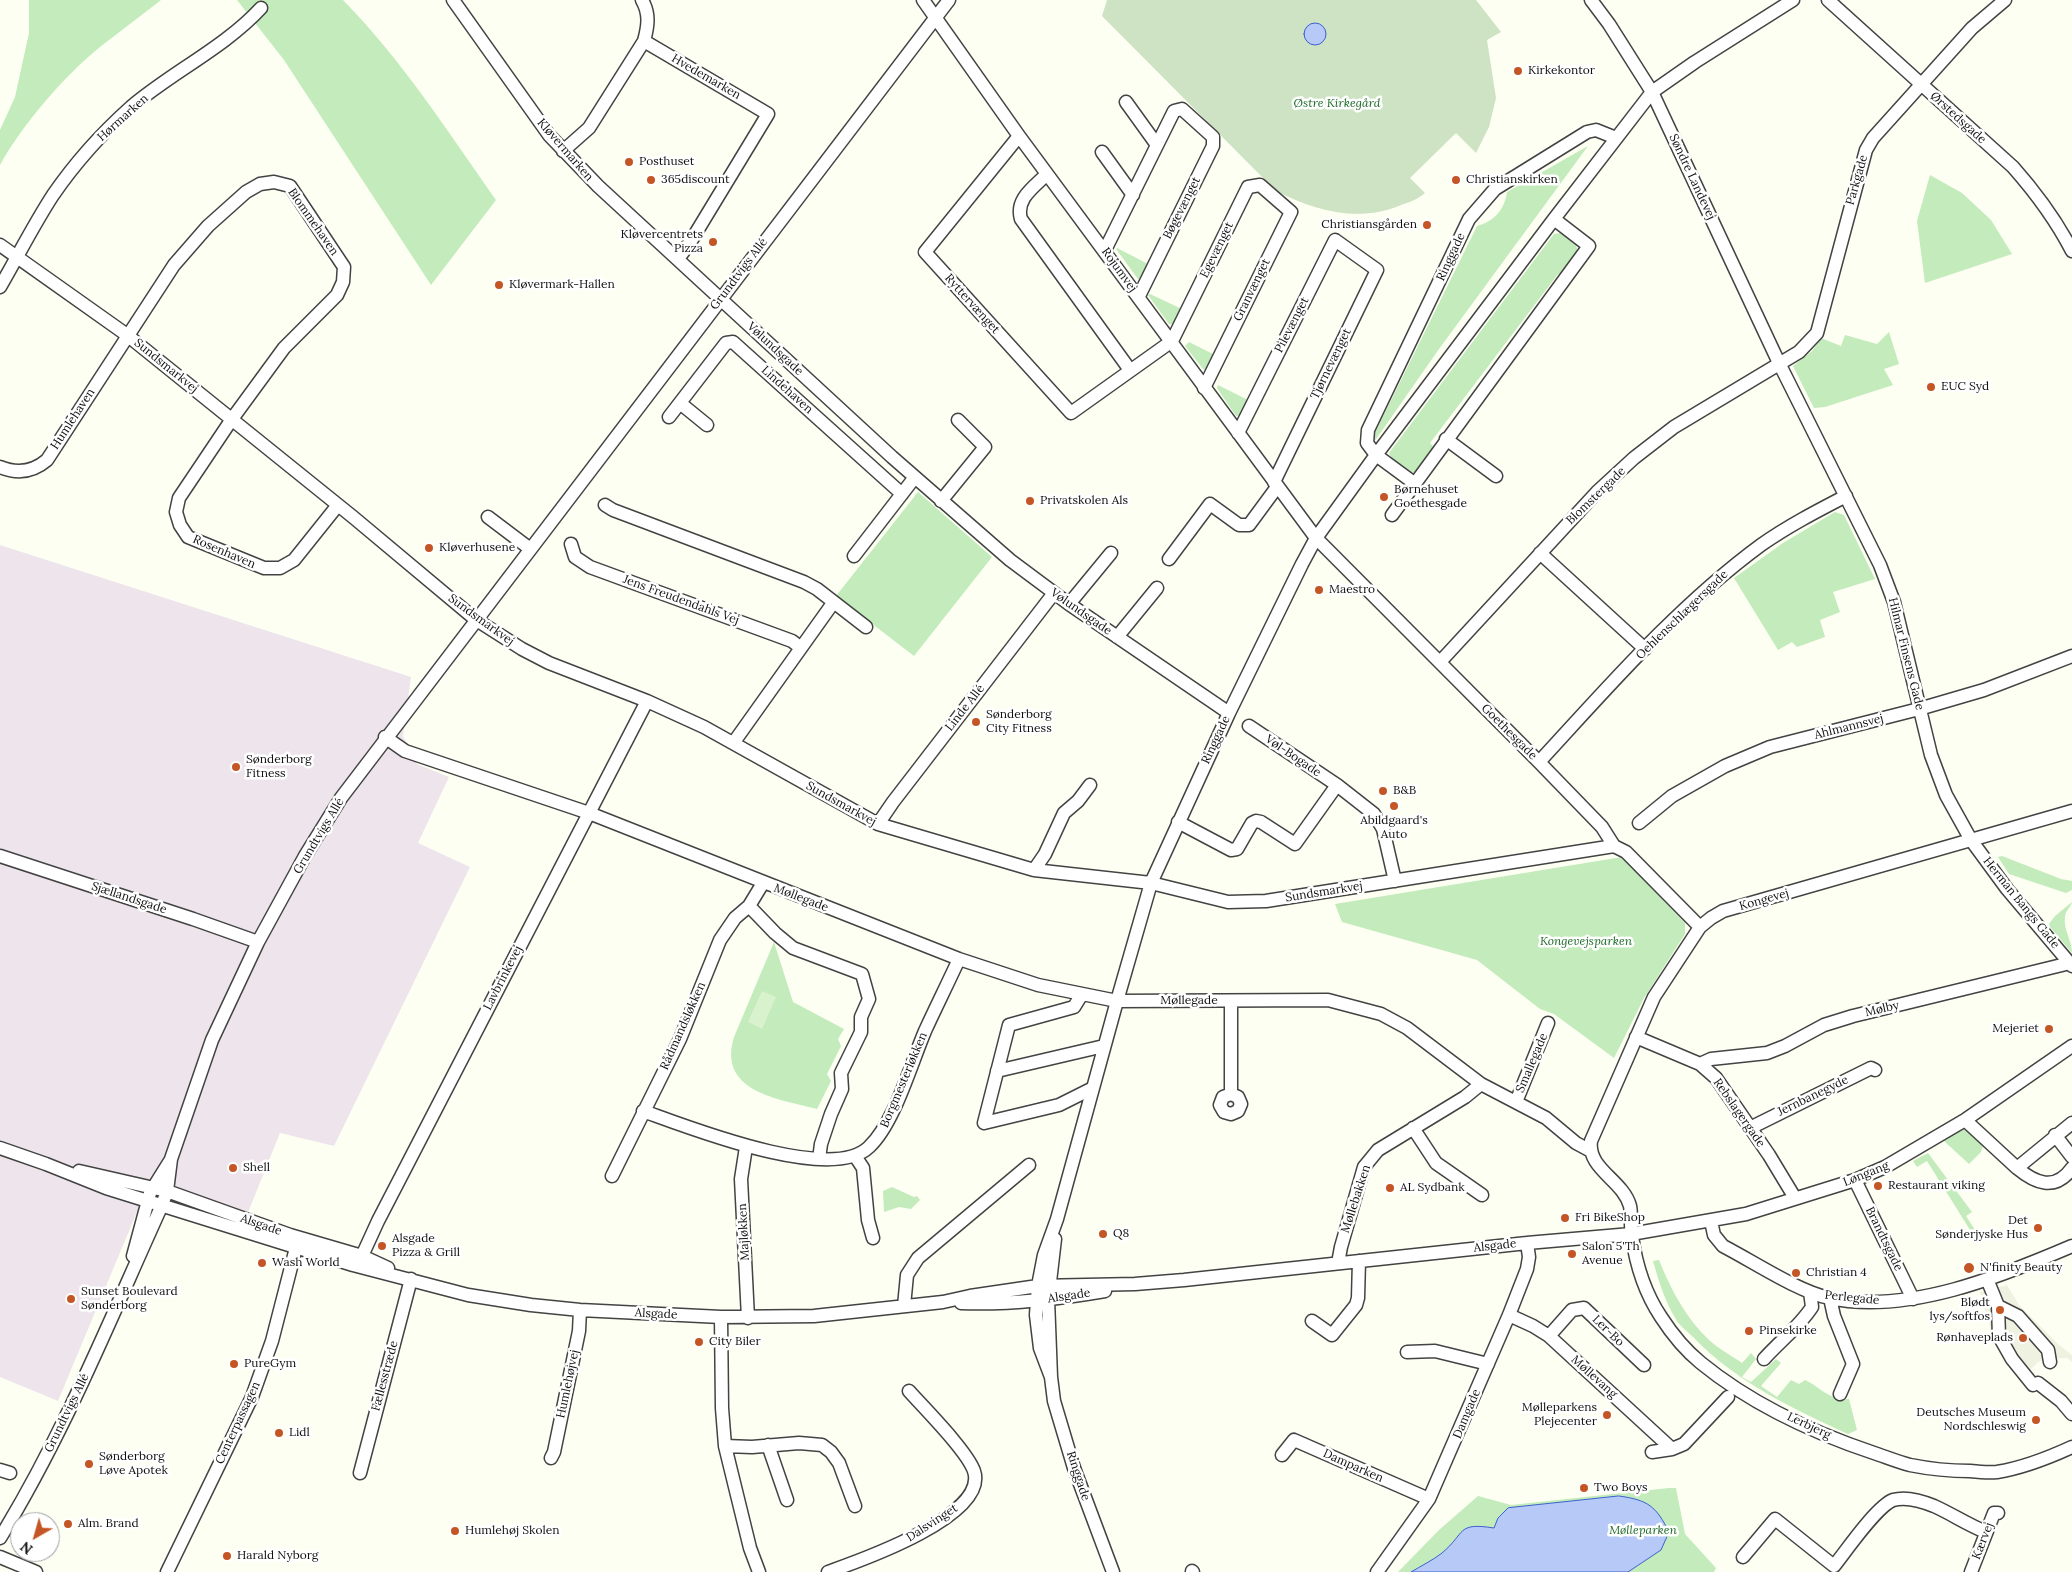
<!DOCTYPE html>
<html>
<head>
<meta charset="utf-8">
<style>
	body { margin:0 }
	#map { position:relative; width:2072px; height:1572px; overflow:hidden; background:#fdfff3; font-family:Lora,serif }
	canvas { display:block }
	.north { position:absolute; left:10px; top:1512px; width:50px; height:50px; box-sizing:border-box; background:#fff; border:1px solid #9f9f9f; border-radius:50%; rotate:218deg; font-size:14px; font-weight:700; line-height:20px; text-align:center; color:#101010 }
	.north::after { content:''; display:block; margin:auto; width:18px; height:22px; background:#c45524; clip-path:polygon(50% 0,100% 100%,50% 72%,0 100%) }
</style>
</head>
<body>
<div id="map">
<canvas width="2072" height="1572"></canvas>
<div class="north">N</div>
</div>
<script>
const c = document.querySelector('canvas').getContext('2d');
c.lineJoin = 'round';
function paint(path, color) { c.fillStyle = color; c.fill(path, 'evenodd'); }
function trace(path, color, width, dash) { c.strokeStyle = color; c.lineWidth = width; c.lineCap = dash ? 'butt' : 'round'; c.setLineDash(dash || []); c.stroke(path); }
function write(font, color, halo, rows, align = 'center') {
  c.font = font + ' Lora,serif'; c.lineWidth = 5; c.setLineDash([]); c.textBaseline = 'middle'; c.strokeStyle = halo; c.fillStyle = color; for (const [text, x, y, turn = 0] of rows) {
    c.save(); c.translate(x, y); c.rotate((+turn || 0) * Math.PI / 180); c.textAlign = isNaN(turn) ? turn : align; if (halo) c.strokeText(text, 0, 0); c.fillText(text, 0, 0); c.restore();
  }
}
const industrial = new Path2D(`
	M0,545L411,677L403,736L417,764L449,777L418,843L470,867L334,1146L280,1133L245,1220L147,1188L58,1401L0,1377Z`);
const green = new Path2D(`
	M29,0H161C141,16 120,31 100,47C65,75 22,125 0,165V130L15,97L29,33Z
	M237,0H343C402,60 448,132 496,200L431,285L284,60Z
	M1588,146L1439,349L1374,442L1375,433L1477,226C1494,221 1504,211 1507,192Z
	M1930,175L1962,193L1991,220L2012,254L1925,283L1917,221Z
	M1560,233L1576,245L1578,253L1563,277L1558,274L1430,443L1436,449L1417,473C1405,472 1394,465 1389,453L1554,234Z
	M1117,248L1150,265L1142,279H1138L1116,249Z
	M1150,294L1184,310L1177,324H1169L1148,295Z
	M1889,332L1899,364L1884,369L1893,385L1825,407L1814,408L1793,366L1812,351L1821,338L1841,346L1845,335L1877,344Z
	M1189,342L1217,356L1207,370L1203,369L1185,346Z
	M1218,385L1250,401L1242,415L1236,416L1217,388Z
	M918,492L992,557L914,656L836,596Z
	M1835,512L1844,515L1875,579L1833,592L1840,612L1820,620L1825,637L1797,647L1792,642L1778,650L1734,578L1783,543Z
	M2002,856L2061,879L2072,881V890L2066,893L2009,874L1998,857Z
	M1622,857L1685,923V934L1644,998L1614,1058L1554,1014L1540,1009L1477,960L1342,922L1335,904Z
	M2072,902C2071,907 2066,910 2065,916C2063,930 2072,940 2072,953L2050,927L2049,924L2055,916Z
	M774,942L793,1002L844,1029L838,1039L841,1046L827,1074L831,1081L817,1109C779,1099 717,1092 734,1037Z
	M1961,1130H1965L1983,1145L1981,1152L1969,1164L1944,1141Z
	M1928,1153L1972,1212L1966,1216L1979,1236L1975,1238L1927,1161L1917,1167L1913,1161Z
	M892,1187L914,1197L917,1196L920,1200L911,1209L899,1207L884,1212L883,1191Z
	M1659,1260C1671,1290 1686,1318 1709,1340C1719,1349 1732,1356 1742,1363L1751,1353L1756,1359L1742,1377L1751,1382L1776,1359L1781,1363L1761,1386L1777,1397L1791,1380L1799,1384L1805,1380C1822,1388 1828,1400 1849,1399L1857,1430L1848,1434C1793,1409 1735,1381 1693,1337C1688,1332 1681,1327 1677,1321C1665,1302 1659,1282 1653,1261Z
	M1669,1488H1676L1685,1534L1716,1568L1714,1572H1398L1439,1530L1478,1496L1511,1505Z`);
const cemetery = new Path2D(`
	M1107,0H1476L1501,32L1487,40L1496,98L1489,127L1476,153L1456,133L1410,178L1425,193C1418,199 1410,202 1401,205C1359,223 1315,211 1276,191L1102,16Z`);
const pitch = new Path2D(`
	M762,991L776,997L762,1029L748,1022Z`);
const plaza = new Path2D(`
	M2007,1285L2019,1305L2058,1344L2072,1355V1362L2067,1358L2044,1359L2037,1363L2022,1378L2001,1350L1991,1331L1980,1292Z`);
const water = new Path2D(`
	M1304 34a11 11 0 1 1 22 0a11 11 0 1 1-22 0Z
	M1619,1496C1648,1500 1656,1506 1669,1532L1661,1550L1628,1572H1411C1421,1566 1433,1560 1442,1553C1466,1533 1456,1522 1494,1528L1498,1518L1508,1508Z`);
const minor = new Path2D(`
	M453,0L549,135L598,186L892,457L1010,560L1069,604L1229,713
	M923,0L1019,136L1316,538L1539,762L1602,827L1614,846L1626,852L1700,927
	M1591,0L1609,24L1652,92L1779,363L1880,565L1894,602L1931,755L1946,795L1971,840L2007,889L2072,966
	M1828,0L2013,167C2036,193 2056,220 2072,251
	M644,41L768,114L691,241L678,259
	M1126,102L1157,145
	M1019,136L925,252L1071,413L1172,341L1248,187L1260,185L1291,212L1204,388
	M563,151L589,128L644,41C648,26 650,14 642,0
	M1102,152L1133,195
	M1047,174C1034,187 1015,199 1021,219L1130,370
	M0,245L127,335L353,517L475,619L522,649L549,663L647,701L704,727L878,824L1034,870L1151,883L1228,902L1266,901L1614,846
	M1105,250L1174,111L1182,109L1213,137V146L1139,296
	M0,287C18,256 34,224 53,195C75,163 102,133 131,107C172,72 224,48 261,8
	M680,403L707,425
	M669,417L726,343L733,342L902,494
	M1238,433L1335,240L1377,270L1274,482
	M1446,439L1496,476
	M0,467C17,474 33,472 47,460L174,265L208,226L246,192L260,184L274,182L290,186L344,267L343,282L337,295L284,348L232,419L179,498L176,512L180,525L188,537L264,568H280L294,560L338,505
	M1414,483L1376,455L1367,443L1368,430L1469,219L1495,189L1587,132L1596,130L1616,138
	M941,501L985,447L958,420
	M605,505L613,510L804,582L817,589L866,627
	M1392,515L1589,246L1554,219
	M488,517L529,548
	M571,544L575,557L590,567L792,641L801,648
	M1540,553L1645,649
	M854,556L915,477
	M1169,559L1210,504L1239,525H1249L1277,487
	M1069,604L1111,553
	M1117,637L1157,588
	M1440,662L1597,492L1634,458L1674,427L1799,352L1817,333L1866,150L1873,138L1972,28L2005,0
	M1249,726L1337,785L1374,814L1383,829L1395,881
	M385,737L405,751L589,813L959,959L1038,985L1117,1001L1328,1000L1381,1014L1407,1028L1481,1084L1546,1118L1576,1143L1589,1150
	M734,742L833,603
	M1539,762C1609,686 1678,606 1761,545C1788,526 1817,511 1846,496
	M2072,811L1723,911L1711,918L1700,927L1654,997L1591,1141C1587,1169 1623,1180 1630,1206C1632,1215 1630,1226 1632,1236C1636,1265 1645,1293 1661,1317C1672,1334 1685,1350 1701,1363C1750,1403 1814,1433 1874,1453C1886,1457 1898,1462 1910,1465C1930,1469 1951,1471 1970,1471C1979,1472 1988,1473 1997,1472C2023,1468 2048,1458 2072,1447
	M1178,822L1231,850L1237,849L1252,823L1256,821L1261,822L1295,844L1337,785
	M1639,823L1672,796L1725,766L1770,747L1919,709L1984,690L2072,656
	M878,824L893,802L1054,593
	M0,856L193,919L258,942
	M1034,870L1045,854L1064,813L1078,801L1090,785
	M749,906L775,933L793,948L862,974L869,999L861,1017V1032L841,1073L842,1089L831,1114L821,1144L819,1159
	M1082,994L1074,1007L1009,1025L984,1123L1059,1105L1093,1088
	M1636,1037L1700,1064L1716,1078L1769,1155L1795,1198
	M1700,1064L1711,1059L1767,1053L1785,1046L1824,1025L1853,1016L2070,963
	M997,1071L1104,1046
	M1231,1094L1238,1097L1241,1104L1238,1111L1231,1114L1224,1112L1220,1105L1223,1097L1231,1094V1002
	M1516,1102L1548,1023
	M643,1111C688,1127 831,1184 869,1147C894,1124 911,1064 925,1031C936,1007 948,983 959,959
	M1965,1120L2017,1168L2072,1123
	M1413,1128L1436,1163L1482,1195
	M1750,1128L1871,1068L1875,1070
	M2055,1135L2072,1157
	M746,1147L741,1179L748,1318
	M0,1148L46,1164L106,1188L353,1265L468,1295L531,1305L580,1310L721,1317L814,1316L943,1302L970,1296L1038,1286L1135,1284L1184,1280L1527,1243L1631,1234L1746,1214L1855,1180L1885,1167L1965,1120L2072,1046
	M855,1156L863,1168L868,1220L873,1238
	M2017,1168C2035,1183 2055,1192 2072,1168
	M79,1171L167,1191L290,1235L362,1256L388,1268
	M612,1176L680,1039L720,940L735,918L749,906L763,883
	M1855,1180L1913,1299
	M1711,1221L1714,1235L1723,1246C1754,1262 1797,1291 1829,1298C1907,1315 2002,1276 2072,1246
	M1055,1239L1048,1299L1051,1377L1054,1401L1074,1468L1113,1572
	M133,1256L150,1193L170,1161
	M362,1256L378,1221L647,701
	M1338,1263L1341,1247L1364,1167L1378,1150L1465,1097L1481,1084
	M1987,1279L1998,1306L1999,1336L2012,1359L2033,1385
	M1830,1298L1834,1316L1853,1364L1840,1394
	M961,1303C1009,1305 1058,1299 1105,1291
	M904,1306L907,1275L918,1258L1029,1165
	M1998,1306L2018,1316L2048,1350L2050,1362
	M1509,1315L1533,1326L1549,1336L1672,1449
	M721,1317L722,1408L725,1446L750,1548L759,1572
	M1312,1321L1332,1335L1356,1305L1358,1298L1359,1261
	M1549,1336L1572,1310L1584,1308L1644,1365
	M1407,1352L1435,1351L1488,1364
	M1764,1359C1780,1341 1799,1327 1812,1307L1810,1292
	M1051,1377L1040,1348L1036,1315L1038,1286L1044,1255L1057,1219L1117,1001L1151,883L1229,713L1302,564L1316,538L1376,455L1554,219L1652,92L1695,62L1793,0
	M2038,1383L2061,1401L2072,1414
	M768,1445L787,1500
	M725,1446L752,1447L799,1443L822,1445L831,1452L839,1463L855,1506
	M1652,1452L1672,1449L1684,1444L1728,1397
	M1282,1455L1294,1440L1429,1499
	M551,1458L554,1452L579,1331L580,1310
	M0,1470L10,1473
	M360,1473L411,1279
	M0,1538C65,1432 111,1317 162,1205L167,1191L171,1159L212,1040L258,942L305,856L341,798L949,0
	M0,1557L36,1572
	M1743,1557L1775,1519L1834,1566C1846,1551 1876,1507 1893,1500C1907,1496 1922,1501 1934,1506C1952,1514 1968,1525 1986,1532
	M1192,1571L1193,1572
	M167,1572L252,1397L272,1341L298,1240
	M828,1572C859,1561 989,1516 974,1471C967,1451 925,1409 909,1391
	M1377,1572L1429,1499L1509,1315L1527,1269L1529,1257L1527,1243
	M1971,1572L1994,1513H1998`);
const markers = [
	[1518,71,5,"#c45524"],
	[629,162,5,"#c45524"],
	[651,180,5,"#c45524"],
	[1456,180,5,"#c45524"],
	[1427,225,5,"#c45524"],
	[713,242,5,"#c45524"],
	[499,285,5,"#c45524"],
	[1931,387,5,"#c45524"],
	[1384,497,5,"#c45524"],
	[1030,501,5,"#c45524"],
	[429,548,5,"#c45524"],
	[1319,590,5,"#c45524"],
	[976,722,5,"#c45524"],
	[236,767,5,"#c45524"],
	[1383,791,5,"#c45524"],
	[1394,806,5,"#c45524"],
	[2049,1029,5,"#c45524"],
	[233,1168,5,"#c45524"],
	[1878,1186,5,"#c45524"],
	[1390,1188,5,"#c45524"],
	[1565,1218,5,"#c45524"],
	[2038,1228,5,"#c45524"],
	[1103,1234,5,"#c45524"],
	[382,1246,5,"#c45524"],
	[1572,1254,5,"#c45524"],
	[262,1263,5,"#c45524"],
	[1969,1268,6,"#c45524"],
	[1796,1273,5,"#c45524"],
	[71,1299,5,"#c45524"],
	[2000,1310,5,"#c45524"],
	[1749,1331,5,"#c45524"],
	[2023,1338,5,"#c45524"],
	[699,1342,5,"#c45524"],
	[234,1364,5,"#c45524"],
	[1607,1415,5,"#c45524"],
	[2036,1420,5,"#c45524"],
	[279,1433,5,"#c45524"],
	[89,1464,5,"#c45524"],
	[1584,1488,5,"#c45524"],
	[68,1524,5,"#c45524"],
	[455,1531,5,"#c45524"],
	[227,1556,5,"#c45524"]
];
const poiNames = [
	["Kirkekontor",1528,71],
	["Posthuset",639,162],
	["365discount",661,180],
	["Christianskirken",1466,180],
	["Christiansgården",1417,225,"right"],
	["Kløvercentrets",703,235,"right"],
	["Pizza",703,249,"right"],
	["Kløvermark-Hallen",509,285],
	["EUC Syd",1941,387],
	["Børnehuset",1394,490],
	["Goethesgade",1394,504],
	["Privatskolen Als",1040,501],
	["Kløverhusene",439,548],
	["Maestro",1329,590],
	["Sønderborg",986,715],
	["City Fitness",986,729],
	["Sønderborg",246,760],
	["Fitness",246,774],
	["B&B",1393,791],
	["Abildgaard's",1394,821,"center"],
	["Auto",1394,835,"center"],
	["Mejeriet",2039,1029,"right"],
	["Shell",243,1168],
	["Restaurant viking",1888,1186],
	["AL Sydbank",1400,1188],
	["Fri BikeShop",1575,1218],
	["Det",2028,1221,"right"],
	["Sønderjyske Hus",2028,1235,"right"],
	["Q8",1113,1234],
	["Alsgade",392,1239],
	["Pizza & Grill",392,1253],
	["Salon 5'Th",1582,1247],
	["Avenue",1582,1261],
	["Wash World",272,1263],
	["N'finity Beauty",1980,1268],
	["Christian 4",1806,1273],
	["Sunset Boulevard",81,1292],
	["Sønderborg",81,1306],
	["Blødt",1990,1303,"right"],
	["lys/softfos",1990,1317,"right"],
	["Pinsekirke",1759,1331],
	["Rønhaveplads",2013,1338,"right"],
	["City Biler",709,1342],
	["PureGym",244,1364],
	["Mølleparkens",1597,1408,"right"],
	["Plejecenter",1597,1422,"right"],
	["Deutsches Museum",2026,1413,"right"],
	["Nordschleswig",2026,1427,"right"],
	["Lidl",289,1433],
	["Sønderborg",99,1457],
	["Løve Apotek",99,1471],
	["Two Boys",1594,1488],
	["Alm. Brand",78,1524],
	["Humlehøj Skolen",465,1531],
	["Harald Nyborg",237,1556]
];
const streetNames = [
	["Hvedemarken",706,77,30],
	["Hørmarken",123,118,-42],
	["Ørstedsgade",1958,118,42],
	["Kløvermarken",565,150,49],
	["Søndre Landevej",1692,177,65],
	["Parkgade",1857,180,-74],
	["Bøgevænget",1182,208,-63],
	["Blommehaven",313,222,55],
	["Egevænget",1217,250,-64],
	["Ringgade",1451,257,-65],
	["Rojumvej",1119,270,54],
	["Grundtvigs Allé",739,274,-53],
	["Granvænget",1252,290,-64],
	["Ryttervænget",972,304,48],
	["Pilevænget",1292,325,-63],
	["Vølundsgade",775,349,43],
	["Tjørnevænget",1331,364,-64],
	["Sundsmarkvej",166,366,39],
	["Lindehaven",787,390,42],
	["Humlehaven",73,419,-57],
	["Blomstergade",1596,496,-44],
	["Rosenhaven",224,552,23],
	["Jens Freudendahls Vej",681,600,20],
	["Vølundsgade",1081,612,35],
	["Oehlenschlægersgade",1682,615,-44],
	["Sundsmarkvej",481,620,36],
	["Hilmar Finsens Gade",1906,654,76],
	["Linde Allé",965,708,-52],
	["Ahlmannsvej",1849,727,-14],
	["Goethesgade",1509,732,45],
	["Ringgade",1216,740,-65],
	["Vøl-Bogade",1293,756,34],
	["Sundsmarkvej",841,804,29],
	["Grundtvigs Allé",319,836,-59],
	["Sundsmarkvej",1324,892,-9],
	["Sjællandsgade",129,898,18],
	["Møllegade",801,898,21],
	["Kongevej",1764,900,-16],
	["Herman Bangs Gade",2021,903,51],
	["Lavbrinkevej",503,978,-63],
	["Møllegade",1189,1001],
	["Mølby",1882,1009,-13],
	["Rådmandsløkken",683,1026,-66],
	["Smallegade",1532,1063,-67],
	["Borgmesterløkken",904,1080,-67],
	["Jernbanegyde",1813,1096,-26],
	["Rebslagergade",1739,1113,55],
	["Løngang",1866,1174,-22],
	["Møllebakken",1356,1199,-72],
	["Alsgade",261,1225,19],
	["Majløkken",744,1232,-93],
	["Brandtsgade",1884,1239,64],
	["Alsgade",1495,1246,-6],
	["Alsgade",1069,1296,-8],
	["Perlegade",1852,1298,6],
	["Alsgade",656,1314,3],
	["Ler-Bo",1608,1331,44],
	["Fællesstræde",385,1376,-75],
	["Møllevang",1594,1377,42],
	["Humlehøjvej",568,1384,-78],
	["Grundtvigs Allé",67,1413,-64],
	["Damgade",1467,1414,-67],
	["Centerpassagen",238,1423,-65],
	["Lerbjerg",1809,1426,25],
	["Damparken",1353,1466,24],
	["Ringgade",1078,1476,72],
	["Dalsvinget",932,1523,-33],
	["Kærvej",1983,1541,-69]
];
const parkNames = [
	["Østre Kirkegård",1337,104],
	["Kongevejsparken",1586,942],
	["Mølleparken",1643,1531]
];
paint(industrial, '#eee5ec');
paint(green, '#c3ebbb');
paint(cemetery, '#cde3c3');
paint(pitch, '#d8f2cd');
paint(plaza, '#eff1e1');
paint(water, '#b7c9f7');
trace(water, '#3c61d0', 1);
trace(minor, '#434343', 15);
trace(minor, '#fff', 12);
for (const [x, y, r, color] of markers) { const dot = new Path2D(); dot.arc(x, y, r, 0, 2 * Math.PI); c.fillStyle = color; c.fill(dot); trace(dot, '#fff', 2); }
write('12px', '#101010', '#fff', poiNames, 'left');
write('12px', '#101010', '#fff', streetNames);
write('italic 12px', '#1e6b29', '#fff', parkNames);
</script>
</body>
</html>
